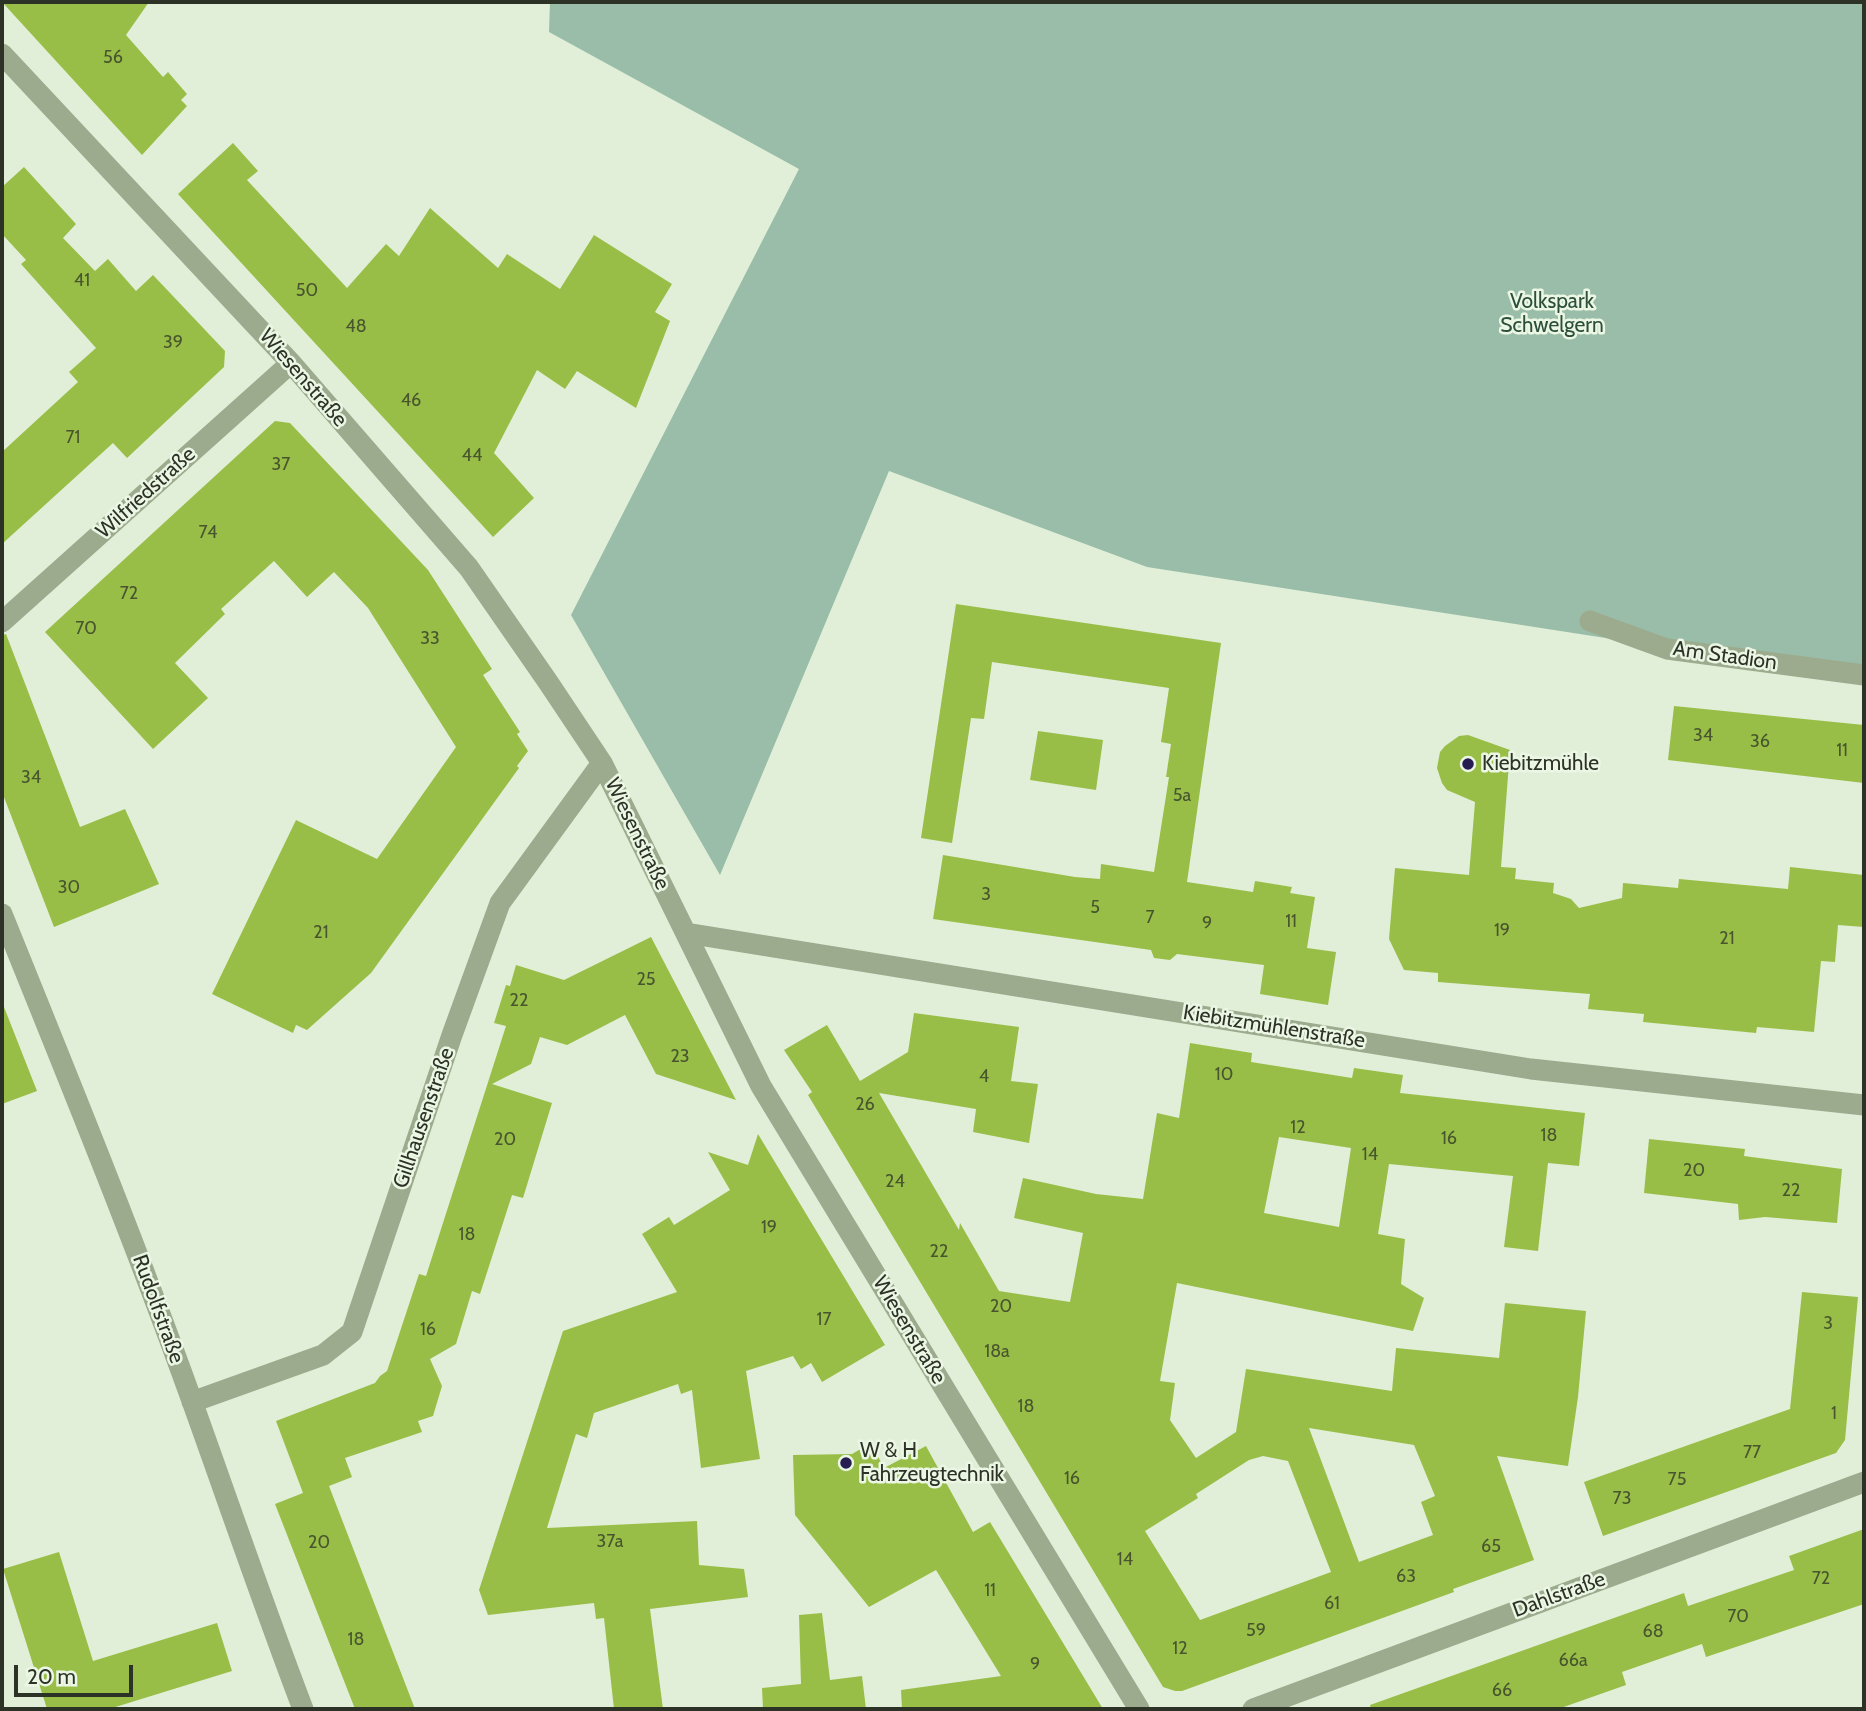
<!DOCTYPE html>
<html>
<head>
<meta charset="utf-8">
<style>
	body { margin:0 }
	#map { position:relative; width:1866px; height:1711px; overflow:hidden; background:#e1efd8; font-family:Cabin,sans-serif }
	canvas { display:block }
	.frame { position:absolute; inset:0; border:4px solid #2d3226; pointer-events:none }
	.scale { position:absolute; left:14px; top:1665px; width:119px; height:32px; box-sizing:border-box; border:4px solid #2d3226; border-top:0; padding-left:9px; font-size:21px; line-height:24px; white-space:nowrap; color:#2d3226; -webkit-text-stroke:5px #ebf7e4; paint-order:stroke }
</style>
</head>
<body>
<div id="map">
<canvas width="1866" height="1711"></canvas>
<div class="frame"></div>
<div class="scale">20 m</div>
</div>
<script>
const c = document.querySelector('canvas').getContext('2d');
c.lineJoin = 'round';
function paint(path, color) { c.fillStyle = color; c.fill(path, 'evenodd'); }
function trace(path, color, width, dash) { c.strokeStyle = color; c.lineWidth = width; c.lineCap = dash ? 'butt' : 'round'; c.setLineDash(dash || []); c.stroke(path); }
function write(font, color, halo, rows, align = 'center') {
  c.font = font + ' Cabin,sans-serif'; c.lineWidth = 5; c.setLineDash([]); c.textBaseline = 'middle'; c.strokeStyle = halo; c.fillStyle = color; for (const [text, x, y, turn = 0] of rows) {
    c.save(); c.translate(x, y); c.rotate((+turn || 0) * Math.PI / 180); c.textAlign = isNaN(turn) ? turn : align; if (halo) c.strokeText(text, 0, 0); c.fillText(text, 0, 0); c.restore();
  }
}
const green = new Path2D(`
	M550,2H1864V678L1147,567L889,471L720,875L571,615L799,169L549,32Z`);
const building = new Path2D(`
	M2,2H149L126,35L163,77L168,72L187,94L181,100L187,106L142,155Z
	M233,143L258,171L247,180L347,288L386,244L399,256L430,208L498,268L507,254L560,289L594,235L672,284L655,312L670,321L636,408L577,371L565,389L537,370L494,453L534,498L493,537L178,194Z
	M24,167L76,224L63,238L95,271L108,259L136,291L153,275L225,351L224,367L127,458L113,443L2,544V452L78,382L69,372L96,348L21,264L26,260L2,234V187Z
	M275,421L290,423L428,570L492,669L483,675L520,732L517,734L528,751L517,766L519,768L371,973L307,1030L296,1025L293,1033L212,994L296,820L377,859L456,747L368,608L334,572L307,597L274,561L221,609L225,614L175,663L208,698L153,749L45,632Z
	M956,604L1221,643L1187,882L1253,892L1255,881L1292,887L1290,893L1315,897L1307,948L1336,952L1328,1005L1260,994L1264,965L1177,954L1170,960L1154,958L1151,950L933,919L943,855L1075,877L1100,879L1101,864L1154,872L1169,777H1166L1171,744L1161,742L1169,688L992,662L984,719L971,718L952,843L921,838Z
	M6,634L80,827L125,809L159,884L54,927L2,792V635Z
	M1674,706L1864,725V783L1668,760Z
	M1038,731L1103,740L1096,790L1030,780Z
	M1468,735L1510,750L1501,867L1516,868L1515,879L1554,883L1553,893L1571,899L1579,908L1622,898L1623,883L1678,888L1679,879L1788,889L1790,867L1864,875V927L1838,925L1835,962L1821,961L1814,1032L1757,1027L1756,1033L1643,1022L1644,1014L1588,1009L1590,994L1438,982V973L1404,970L1389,939L1395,868L1469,875L1475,802L1447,790L1442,783L1437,768L1440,752L1445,746L1459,736Z
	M651,937L736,1100L656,1074L625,1015L567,1045L540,1037L531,1064L492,1084L552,1103L523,1198L512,1195L480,1294L472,1291L456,1344L430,1359L442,1386L433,1416L418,1421L422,1432L345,1458L352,1477L329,1486L415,1709H355L275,1504L303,1493L276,1421L375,1383L380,1376L387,1371L419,1274L426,1276L506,1026L494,1023L506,985L510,986L516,965L564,980Z
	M4,1007L37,1091L2,1104V1008Z
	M914,1013L1019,1027L1011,1081L1038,1084L1029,1143L973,1132L976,1109L879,1093L959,1230L960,1223L999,1291L1070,1302L1083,1233L1014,1218L1023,1178L1096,1194L1143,1199L1157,1113L1179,1118L1190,1043L1252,1053L1251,1062L1352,1078L1354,1068L1403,1075L1400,1093L1585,1113L1579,1166L1548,1163L1538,1251L1504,1247L1513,1176L1389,1164L1378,1234L1405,1239L1401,1284L1424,1298L1413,1331L1177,1283L1160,1381L1175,1383L1170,1420L1196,1458L1236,1432L1246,1369L1392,1391L1396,1348L1499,1358L1505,1303L1586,1311L1578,1397L1568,1466L1497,1456L1534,1560L1453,1589L1454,1592L1182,1691H1175L1163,1687L832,1135L808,1095L812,1092L784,1050L827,1025L860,1081L908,1052ZM1279,1137L1351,1148L1339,1227L1264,1213ZM1309,1428L1414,1445L1435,1496L1421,1502L1433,1535L1359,1562ZM1263,1456L1288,1461L1331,1572L1200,1620L1145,1531L1198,1498L1196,1494L1249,1460Z
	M758,1134L885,1345L822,1382L811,1363L801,1369L793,1356L746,1371L760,1459L701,1468L692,1390L681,1394L678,1384L594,1413L587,1438L576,1434L547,1528L697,1521L699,1565L744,1569L748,1597L650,1609L663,1709H614L604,1618L596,1619L594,1603L488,1615L479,1590L563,1331L677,1292L642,1234L669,1217L674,1225L730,1190L708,1152L748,1165Z
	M1649,1139L1745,1149L1744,1156L1842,1169L1837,1223L1765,1217L1739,1220L1738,1204L1644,1193Z
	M1802,1292L1858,1297L1845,1440L1836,1453L1603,1536L1584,1482L1790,1409Z
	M871,1443L884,1468L926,1446L973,1532L990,1522L1103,1709H902L901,1690L1001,1676L936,1570L869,1607L795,1515L793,1455L852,1454Z
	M1864,1529V1604L1706,1657L1702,1644L1622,1672L1626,1685L1558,1709H1371L1370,1705L1684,1593L1688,1606L1794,1570L1789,1556Z
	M59,1552L93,1661L217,1623L232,1671L109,1709H47L3,1569Z
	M822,1613L830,1680L862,1676L866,1709H763L762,1688L801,1684L799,1615Z`);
const minor = new Path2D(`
	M2,54L291,363L469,568L548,682L602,763L761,1086L1139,1709
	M1590,621L1667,649L1864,675
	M2,622L291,363
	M2,914C67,1075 133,1237 192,1401C229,1504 264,1607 303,1709
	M686,933L1531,1069L1864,1105
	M192,1402L323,1355L352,1332L452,1035L500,903L602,763
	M1253,1709L1864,1482`);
const markers = [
	[1468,764,7,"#261e51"],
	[846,1463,7,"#261e51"]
];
const numberNames = [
	["56",113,58],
	["41",82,281],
	["50",307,291],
	["48",356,327],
	["39",173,343],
	["46",411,401],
	["71",73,438],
	["44",472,456],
	["37",281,465],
	["74",208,533],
	["72",129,594],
	["70",86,629],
	["33",430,639],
	["34",1703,736],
	["36",1760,742],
	["11",1842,751],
	["34",31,778],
	["5a",1182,796],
	["30",69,888],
	["3",986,895],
	["5",1095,908],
	["7",1150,918],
	["11",1291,922],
	["9",1207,924],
	["19",1502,931],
	["21",321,933],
	["21",1727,939],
	["25",646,980],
	["22",519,1001],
	["23",680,1057],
	["10",1224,1075],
	["4",984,1077],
	["26",865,1105],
	["12",1298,1128],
	["18",1549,1136],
	["16",1449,1139],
	["20",505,1140],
	["14",1370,1155],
	["20",1694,1171],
	["24",895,1182],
	["22",1791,1191],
	["19",769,1228],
	["18",467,1235],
	["22",939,1252],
	["20",1001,1307],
	["17",824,1320],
	["3",1828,1324],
	["16",428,1330],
	["18a",997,1352],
	["18",1026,1407],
	["1",1834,1414],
	["77",1752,1453],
	["16",1072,1479],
	["75",1677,1480],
	["73",1622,1499],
	["37a",610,1542],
	["20",319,1543],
	["65",1491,1547],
	["14",1125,1560],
	["63",1406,1577],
	["72",1821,1579],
	["11",990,1591],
	["61",1332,1604],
	["70",1738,1617],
	["59",1256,1631],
	["68",1653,1632],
	["18",356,1640],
	["12",1180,1649],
	["66a",1573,1661],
	["9",1035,1665],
	["66",1502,1691]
];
const parkNames = [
	["Volkspark",1552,302],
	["Schwelgern",1552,326]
];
const streetNames = [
	["Wiesenstraße",303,378,49],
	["Wilfriedstraße",146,493,-42],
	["Am Stadion",1725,656,8],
	["Wiesenstraße",637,834,64],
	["Kiebitzmühlenstraße",1274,1027,9],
	["Gillhausenstraße",424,1118,-71],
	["Rudolfstraße",158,1309,70],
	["Wiesenstraße",909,1330,59],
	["Dahlstraße",1559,1595,-20]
];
const poiNames = [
	["Kiebitzmühle",1482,764],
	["W & H",860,1451],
	["Fahrzeugtechnik",860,1475]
];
paint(green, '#99bda8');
paint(building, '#98be47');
trace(minor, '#9cab8e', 21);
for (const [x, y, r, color] of markers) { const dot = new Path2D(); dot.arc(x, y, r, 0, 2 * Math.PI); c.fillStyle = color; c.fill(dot); trace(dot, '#ebf7e4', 2.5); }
write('18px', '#48552e', null, numberNames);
write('21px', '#2b4f3b', '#ebf7e4', parkNames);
write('21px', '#2d3226', '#ebf7e4', streetNames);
write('21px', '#2d3226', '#ebf7e4', poiNames, 'left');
</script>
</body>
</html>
